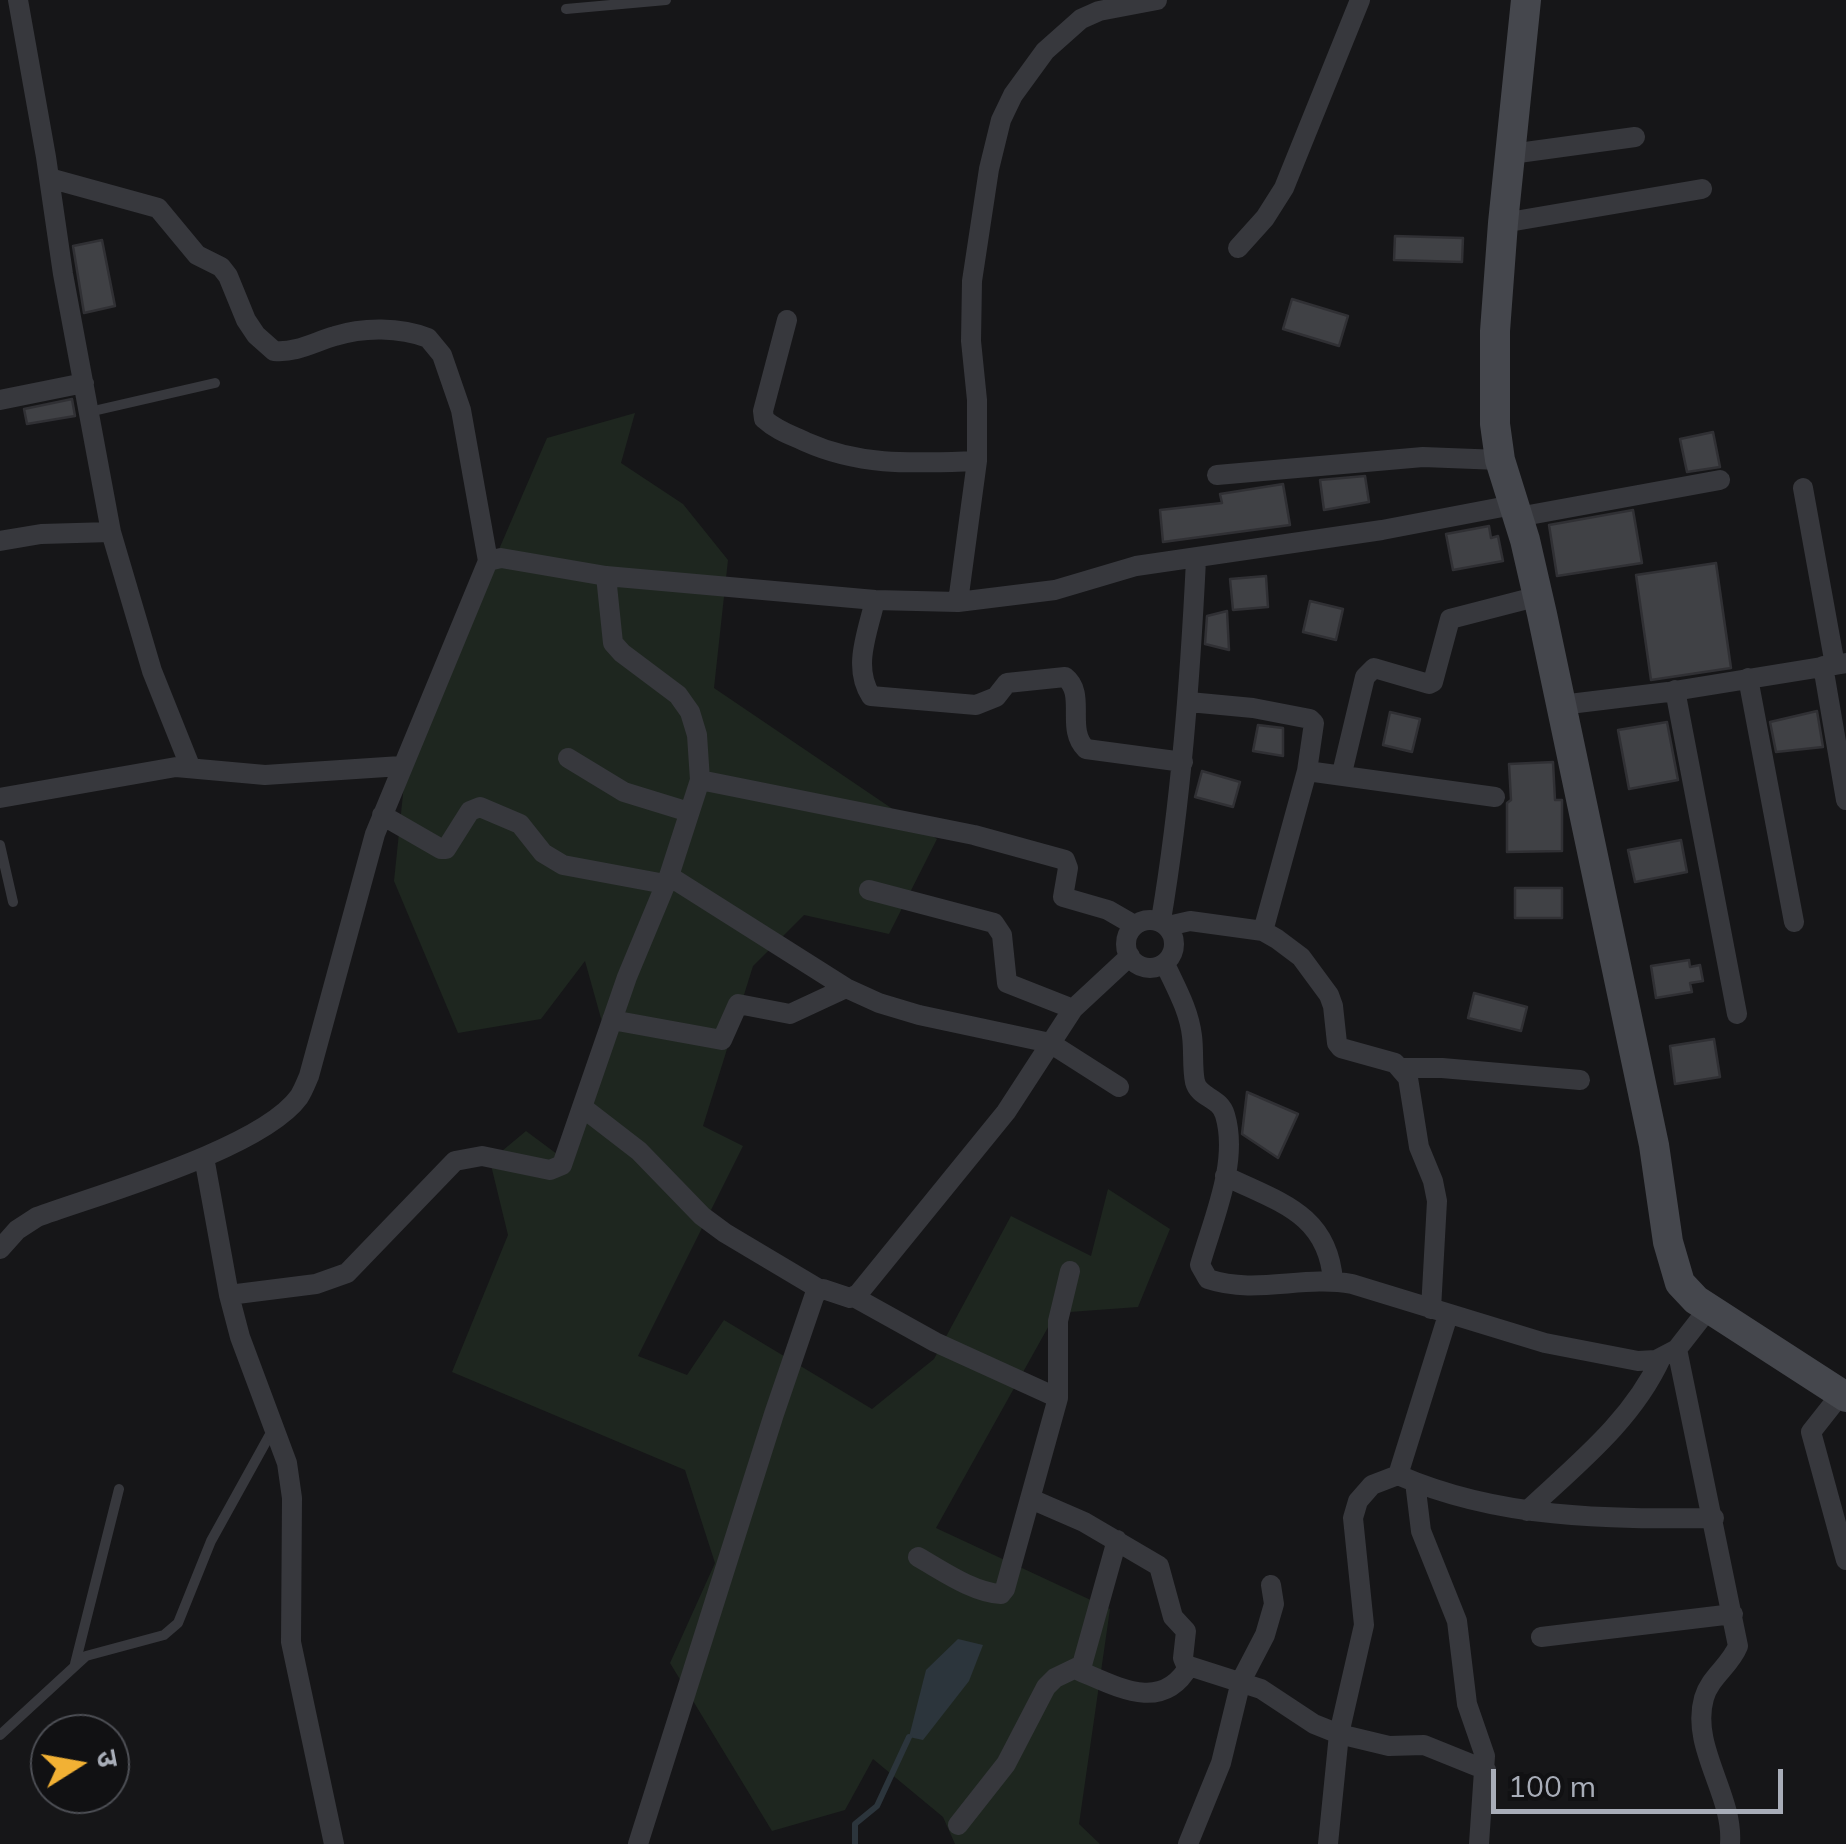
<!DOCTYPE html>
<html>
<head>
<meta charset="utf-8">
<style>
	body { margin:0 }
	#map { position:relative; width:1846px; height:1844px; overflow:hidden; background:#161618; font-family:Mulish,"Noto Sans Devanagari",sans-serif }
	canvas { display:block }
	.north { position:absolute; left:30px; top:1714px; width:100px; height:100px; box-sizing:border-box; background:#111113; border:2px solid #4d4f55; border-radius:50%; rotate:79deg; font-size:28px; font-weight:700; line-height:40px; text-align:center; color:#a8adb8 }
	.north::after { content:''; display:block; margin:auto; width:35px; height:45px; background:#f2b134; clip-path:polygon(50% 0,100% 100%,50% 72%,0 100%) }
	.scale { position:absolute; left:1491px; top:1769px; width:292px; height:45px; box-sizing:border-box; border:5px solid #a8adb8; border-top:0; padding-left:12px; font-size:30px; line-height:35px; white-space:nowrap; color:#a8adb8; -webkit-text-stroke:8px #111113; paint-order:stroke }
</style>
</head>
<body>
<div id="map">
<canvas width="1846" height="1844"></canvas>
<div class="north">उ</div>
<div class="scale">100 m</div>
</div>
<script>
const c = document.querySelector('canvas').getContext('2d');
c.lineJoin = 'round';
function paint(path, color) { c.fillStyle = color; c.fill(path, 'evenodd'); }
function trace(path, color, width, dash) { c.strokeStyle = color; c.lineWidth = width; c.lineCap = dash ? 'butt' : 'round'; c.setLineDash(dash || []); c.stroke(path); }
const green = new Path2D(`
	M635,413L621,463L683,504L728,560L714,688L937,839L889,934L804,915L753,966L703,1126L743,1146L638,1356L687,1375L724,1320L872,1409L934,1359L1011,1216L1091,1256L1108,1189L1170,1229L1138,1307L1056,1313L936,1528L1110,1609L1079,1824L1100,1844H955L943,1817L873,1759L845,1810L772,1831L670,1663L715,1563L685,1470L452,1372L508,1235L490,1161L526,1131L565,1160L602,1022L585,961L541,1019L458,1033L394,881L406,765L547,438Z`);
const water = new Path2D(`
	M958,1639L983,1645L969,1681L923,1740L909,1737L926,1670Z`);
const stream = new Path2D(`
	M855,1844V1824L877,1806L909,1737`);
const building = new Path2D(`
	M1395,236L1463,238L1462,262L1394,260Z
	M102,240L115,306L84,313L73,246Z
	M1292,299L1348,316L1339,346L1283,329Z
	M72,399L75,416L27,424L24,409Z
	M1713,432L1720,467L1687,472L1680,439Z
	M1365,476L1369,502L1324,510L1320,480Z
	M1283,484L1290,525L1163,542L1160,510L1222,503L1220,494Z
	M1633,510L1642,563L1557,576L1549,525Z
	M1489,526L1491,538L1498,536L1503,561L1453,570L1446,534Z
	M1716,563L1731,668L1651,680L1636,575Z
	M1266,576L1268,607L1233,610L1230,579Z
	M1310,601L1343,609L1336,640L1303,632Z
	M1227,611L1229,650L1205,644L1207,616Z
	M1817,711L1823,747L1776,752L1770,722Z
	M1390,712L1420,719L1412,752L1383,745Z
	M1667,722L1678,780L1629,789L1618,730Z
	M1258,725L1283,728V756L1253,751Z
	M1553,762L1555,800H1562V851L1507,852V803L1511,800L1509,764Z
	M1202,771L1240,782L1233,807L1195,797Z
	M1681,840L1687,872L1635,882L1628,850Z
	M1515,888H1562V918H1515Z
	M1689,960L1690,967L1700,965L1703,981L1690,983L1692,992L1656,998L1651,966Z
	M1474,993L1527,1007L1521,1031L1468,1018Z
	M1714,1039L1720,1077L1675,1084L1670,1046Z
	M1247,1092L1298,1114L1278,1158L1242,1134Z`);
const lane = new Path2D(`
	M566,9L666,0
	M89,412L215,383
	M0,845L13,902
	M75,1664L119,1489
	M0,1735L86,1656L164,1635L178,1623L211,1541L273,1429`);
const street = new Path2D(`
	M18,0L46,157L63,274L111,532L152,671L190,766
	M1511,154L1635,137
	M1503,223L1702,189
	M1238,248L1265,218L1284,188L1360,0
	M787,320L763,411L764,419C776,430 791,435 806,442C862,467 916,463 977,461
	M0,400L84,383
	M1217,475L1423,457L1500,460
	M1803,488L1835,665
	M1518,517L1720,480
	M0,541L41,534L111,532
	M488,561L501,558L606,576L875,600L958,602L1055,590L1136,566L1382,530L1513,505
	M875,600C868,632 852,667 871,696L976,705L996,697L1007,683L1065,677C1087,694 1065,729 1086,749L1183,762
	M958,602L977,461V400L971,341L972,281L989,169L1001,120L1013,95L1045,51L1081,19L1099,11L1157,0
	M1823,666L1846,800
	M1748,678L1794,922
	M1675,690L1737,1014
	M1189,702L1253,708L1310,719L1314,723L1307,771L1263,931
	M1561,705L1668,692L1846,663
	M568,758L624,792L689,812
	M1307,771L1495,797
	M1342,773L1365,677L1374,668L1429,684L1433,682L1450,619L1539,596
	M700,780L974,835L1065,860L1068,868L1063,897L1108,910L1134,925
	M0,798L176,767L265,775L401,766
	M382,815L441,849H446L470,811L480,807L520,824L543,853L563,865L665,884
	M669,876L846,988L879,1003L919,1015L1050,1043L1119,1087
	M869,890L994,923L1002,935L1007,983L1073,1009
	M1126 944a24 24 0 1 1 48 0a24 24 0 1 1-48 0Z
	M1161,920C1181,801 1190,681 1196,560
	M1168,926L1190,921L1263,931L1277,939L1301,957L1329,995L1333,1006L1337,1043L1341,1048L1395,1063L1408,1078L1419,1147L1433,1181L1437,1201L1431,1309
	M1165,964C1176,988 1189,1010 1192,1036C1194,1051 1192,1068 1195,1082C1199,1098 1220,1097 1225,1115C1239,1162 1213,1219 1200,1265L1208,1279C1256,1295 1303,1275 1352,1284L1545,1343L1638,1361L1656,1360L1677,1349L1709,1308
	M612,1020L722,1040L738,1004L790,1014L846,988
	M1401,1068H1442L1580,1080
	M582,1107L639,1151L702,1216L725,1233L819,1289
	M204,1157L229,1295L240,1337L287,1463L292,1498L291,1642L334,1844
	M1225,1176C1278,1202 1328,1213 1333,1281
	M0,1249L17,1230L37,1217C100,1194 261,1149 299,1097C303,1091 306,1083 309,1076L375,834L488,561L461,410L442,355L428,338C400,327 363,327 335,336C314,342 297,353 274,351L256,335L246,320L228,276L221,267L197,255L158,208L49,178
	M229,1295L316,1284L347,1273L455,1161L482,1156L550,1170L562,1165L627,977L669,876L700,780L697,735L690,712L678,695L622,653L613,643L606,576
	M854,1297L935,1342L1058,1398
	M1677,1349L1738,1646C1730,1666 1710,1677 1704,1698C1690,1747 1734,1795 1730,1844
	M1841,1394L1811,1432L1846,1560
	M1398,1475L1448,1315
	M1415,1482L1421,1531L1457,1621L1467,1704L1485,1756L1479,1844
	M1031,1499L1084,1522L1159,1566L1173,1617L1186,1631L1183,1658L1186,1665L1261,1689L1314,1724L1339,1734L1389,1746L1424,1745L1486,1770
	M1527,1511C1577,1464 1632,1421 1661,1358
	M918,1557C943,1571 972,1592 1001,1594L1005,1589L1058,1398V1321L1070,1271
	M1541,1637L1733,1614
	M1077,1670C1116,1686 1162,1714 1189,1666
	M958,1825L1006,1764L1046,1687L1055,1678L1082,1665L1117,1540
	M638,1844L774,1414L815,1294L823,1289L850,1298L858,1294L1006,1112L1073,1009L1130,956
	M1188,1844L1221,1763L1241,1681L1265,1635L1274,1604L1271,1585
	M1328,1844L1339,1734L1364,1625L1353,1518L1358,1501L1372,1485L1398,1475C1499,1519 1606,1519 1714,1518`);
const secondary = new Path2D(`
	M1526,0L1503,223L1495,331V424L1500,460L1525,540L1542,614L1654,1145L1668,1242L1680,1283L1696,1300L1846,1397`);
paint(green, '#1e261f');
paint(water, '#2c353c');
trace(stream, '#2c353c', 6);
paint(building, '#404145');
trace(building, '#303034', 2.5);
trace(lane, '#37383d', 10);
trace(street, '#37383d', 20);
trace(secondary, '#45474d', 30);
</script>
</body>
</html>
